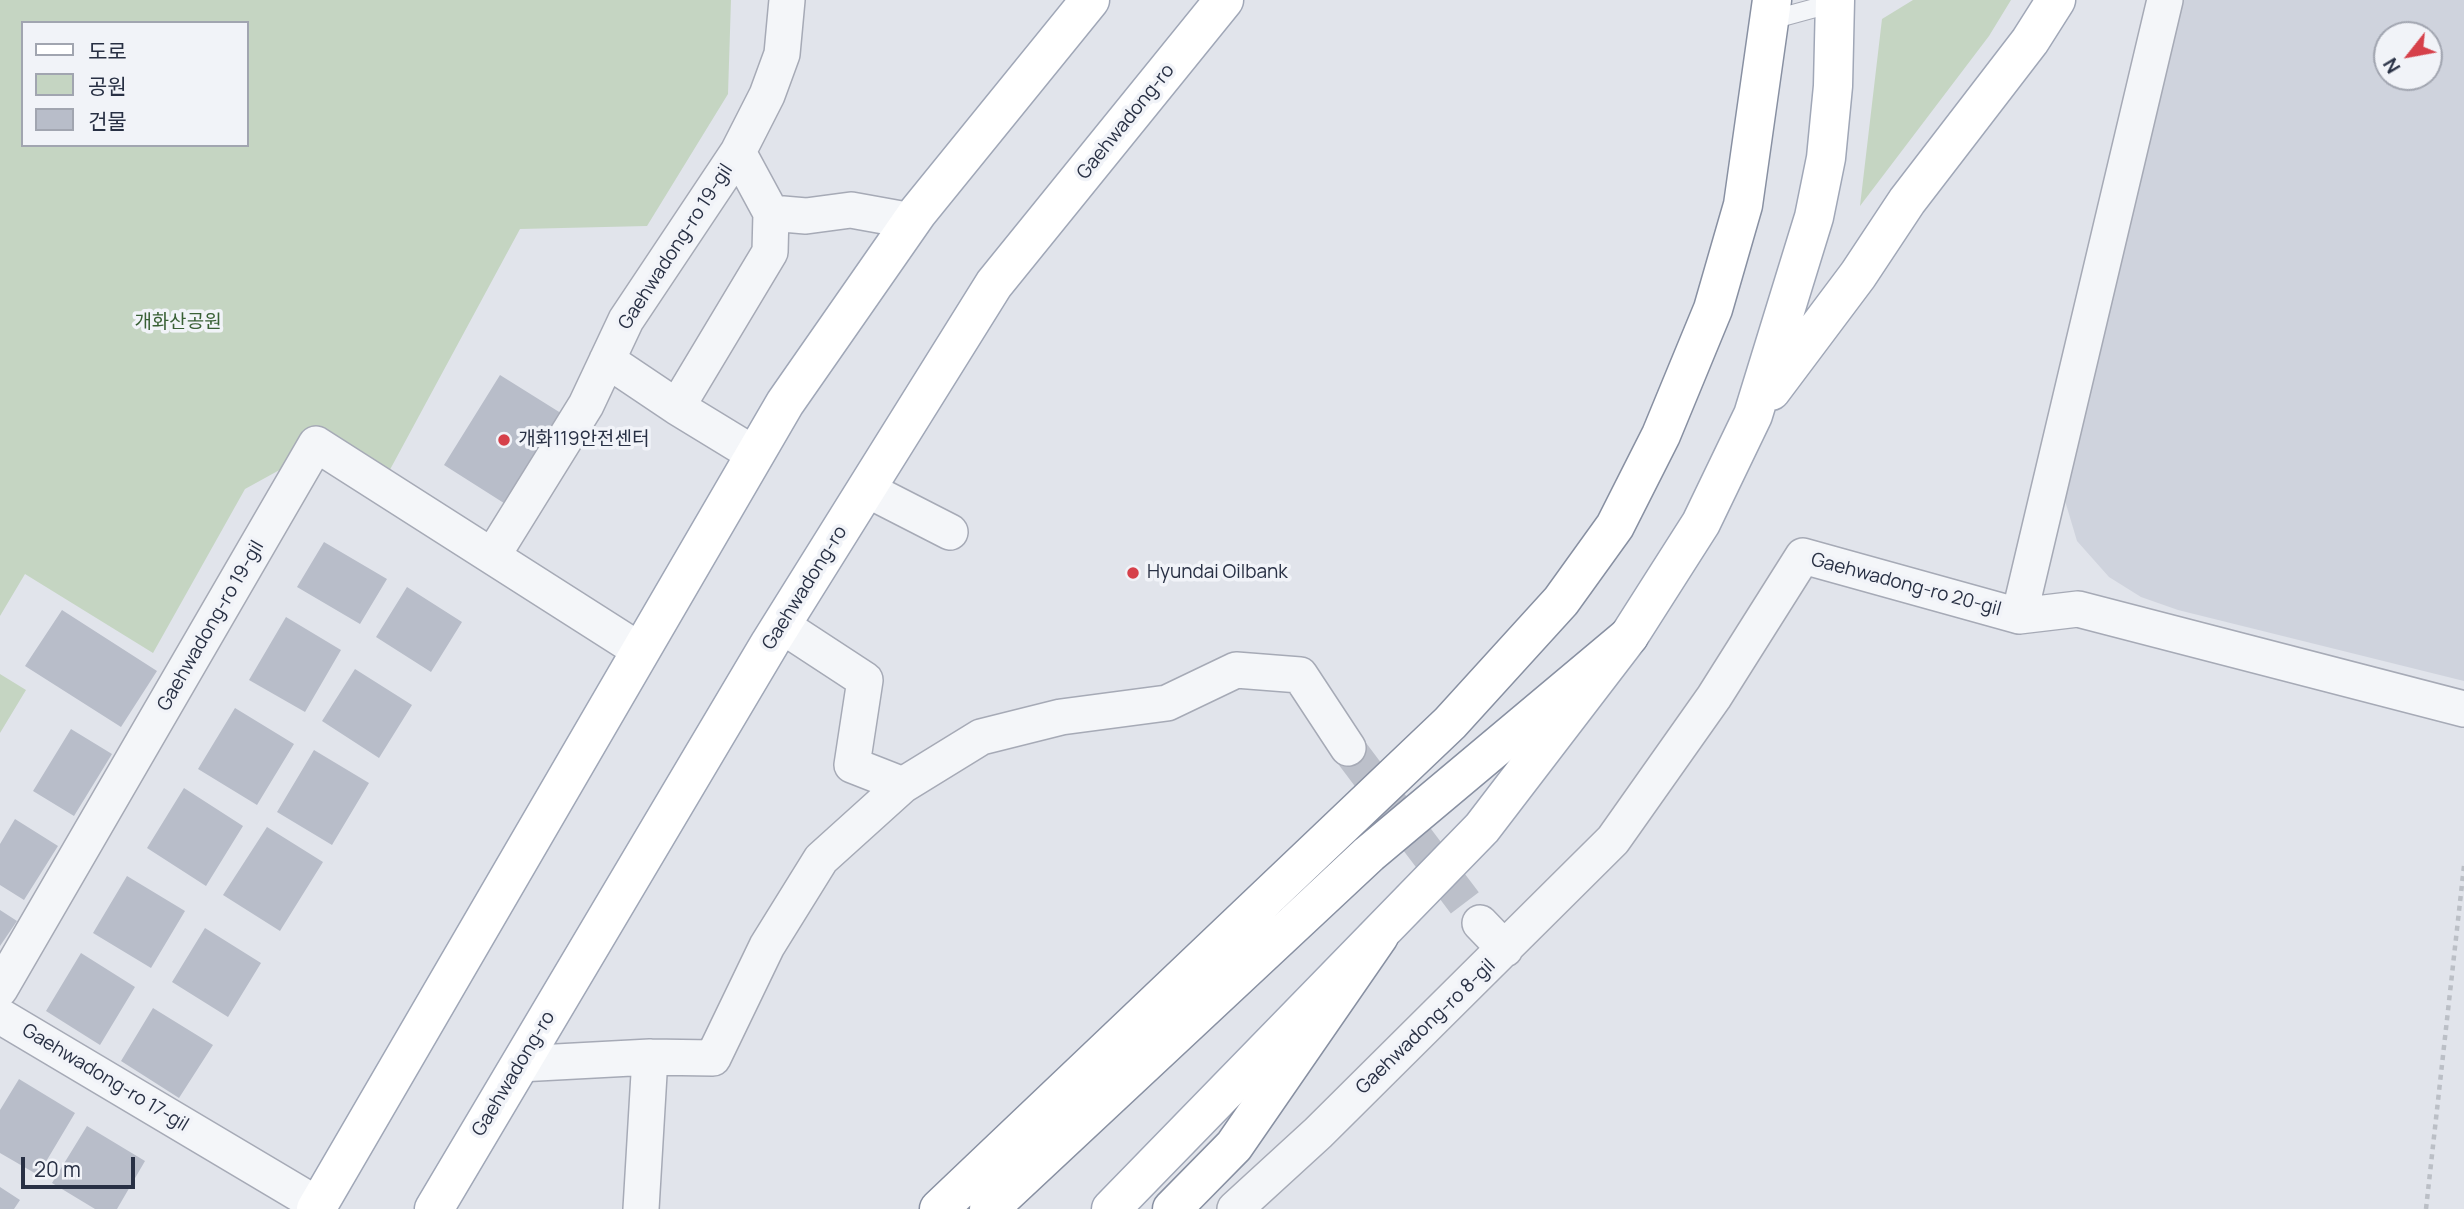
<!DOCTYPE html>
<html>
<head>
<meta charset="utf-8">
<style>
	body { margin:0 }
	#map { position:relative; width:2464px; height:1209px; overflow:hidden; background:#e1e4eb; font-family:Manrope,"Noto Sans KR",sans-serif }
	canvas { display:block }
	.legend { position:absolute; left:21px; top:21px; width:228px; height:126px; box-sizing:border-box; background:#f1f3f8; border:2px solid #a1a5b0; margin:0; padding:9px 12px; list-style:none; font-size:21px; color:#283044 }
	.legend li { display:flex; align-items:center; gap:14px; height:35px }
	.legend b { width:35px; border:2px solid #a1a5b0 }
	.north { position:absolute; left:2373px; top:21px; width:70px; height:70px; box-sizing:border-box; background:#f1f3f8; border:2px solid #a1a5b0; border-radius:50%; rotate:239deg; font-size:19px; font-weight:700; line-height:28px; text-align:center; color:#283044 }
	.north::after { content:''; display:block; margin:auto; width:24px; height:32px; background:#d6404a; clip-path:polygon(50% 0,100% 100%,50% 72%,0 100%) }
	.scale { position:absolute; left:21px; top:1157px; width:114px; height:32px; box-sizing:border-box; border:4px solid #283044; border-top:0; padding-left:9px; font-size:21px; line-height:24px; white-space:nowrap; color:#283044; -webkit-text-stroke:5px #f1f3f8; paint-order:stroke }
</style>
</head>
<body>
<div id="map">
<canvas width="2464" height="1209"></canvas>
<ul class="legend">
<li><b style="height:9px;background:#fff"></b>도로</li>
<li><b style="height:19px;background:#c5d5c2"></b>공원</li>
<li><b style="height:19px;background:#b8bdc9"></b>건물</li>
</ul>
<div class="north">N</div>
<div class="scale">20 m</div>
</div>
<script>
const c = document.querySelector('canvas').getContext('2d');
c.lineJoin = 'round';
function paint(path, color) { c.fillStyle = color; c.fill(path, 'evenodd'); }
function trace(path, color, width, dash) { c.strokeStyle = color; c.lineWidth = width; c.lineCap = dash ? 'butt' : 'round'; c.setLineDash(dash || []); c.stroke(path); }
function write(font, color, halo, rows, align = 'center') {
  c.font = font + ' Manrope,"Noto Sans KR",sans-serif'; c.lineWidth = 7; c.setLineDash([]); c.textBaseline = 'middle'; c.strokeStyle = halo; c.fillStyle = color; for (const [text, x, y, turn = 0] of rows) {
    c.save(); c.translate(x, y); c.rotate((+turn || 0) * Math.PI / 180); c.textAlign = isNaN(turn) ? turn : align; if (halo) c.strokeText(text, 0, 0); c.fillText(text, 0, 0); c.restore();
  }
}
const built = new Path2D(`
	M2173,0H2464V681L2178,610L2141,597L2109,577L2077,541L2063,494ZM2387,35H2429V77H2387Z`);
const green = new Path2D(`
	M0,0H731L728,94L647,226L520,229L386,477L314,451L245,489L153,653L25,574L0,616ZM23,23H247V145H23Z
	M1913,0H2011L1989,36L1860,206L1882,19Z
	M0,674L26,690L0,733Z`);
const building = new Path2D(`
	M500,375L564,415L507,505L444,465Z
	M324,542L387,579L360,624L297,587Z
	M407,587L462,622L431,672L376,637Z
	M62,610L157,671L121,727L25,666Z
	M286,617L341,650L305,712L249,680Z
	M355,669L412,705L379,758L322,721Z
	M235,708L294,744L257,805L198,769Z
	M71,729L112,754L74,816L33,791Z
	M314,750L369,783L332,845L277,812Z
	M184,788L243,826L206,886L147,848Z
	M15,819L58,846L24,900L0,885V844Z
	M267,827L323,862L280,931L223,895Z
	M127,876L185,911L151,968L93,933Z
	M0,910L17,921L0,946Z
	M205,928L261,963L228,1017L172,982Z
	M81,953L135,987L100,1045L46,1011Z
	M153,1008L213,1045L179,1098L121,1061Z
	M19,1079L75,1113L38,1175L0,1153V1110Z
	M87,1126L145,1161L117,1209H95L52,1183Z
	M0,1187L20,1200L14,1209H0Z`);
const minorTunnel = new Path2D(`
	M1348,748L1480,923`);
const path = new Path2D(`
	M2426,1209L2464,866`);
const service = new Path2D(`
	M1771,20L1837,2`);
const minor = new Path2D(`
	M738,152L771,213L770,252L677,407L754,454
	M771,213L806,216L851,210L912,221
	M607,360L677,407
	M866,489L950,532
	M493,555L586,405L626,320L738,152L767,95L782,54L787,0
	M2019,616L2165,0
	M781,625L865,680L852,765L903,785L981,737L1061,717L1167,703L1236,670L1300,675L1348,748
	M1480,923L1505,949
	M0,989L316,444L639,650
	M0,1016L318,1205
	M519,1064L650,1057L713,1058L767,946L821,859L903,785
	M641,1209L650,1057
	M1235,1209L1318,1133L1613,840L1714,697L1803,556L2019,616L2078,609L2464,709`);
const primary = new Path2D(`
	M1771,391L1858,275L1907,201L2030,41L2056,0
	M316,1209L785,403L918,212L1090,0
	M434,1209L770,643L994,284L1224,0
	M1111,1209L1482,828L1629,636L1701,523L1753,415L1814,217L1826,158L1833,86L1835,0`);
const motorway = new Path2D(`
	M939,1209L1450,723L1561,601L1615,526L1661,435L1713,309L1743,205L1772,0
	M989,1209L1369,854L1629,636
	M1172,1209L1234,1146L1379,936`);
const markers = [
	[504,440,7,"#d6404a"],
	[1133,573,7,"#d6404a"]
];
const streetNames = [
	["Gaehwadong-ro",1126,122,-51],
	["Gaehwadong-ro 19-gil",676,247,-57],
	["Gaehwadong-ro 20-gil",1906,585,15],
	["Gaehwadong-ro",805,588,-58],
	["Gaehwadong-ro 19-gil",211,626,-60],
	["Gaehwadong-ro 8-gil",1426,1027,-44],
	["Gaehwadong-ro",514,1074,-59],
	["Gaehwadong-ro 17-gil",105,1078,31]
];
const parkNames = [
	["개화산공원",178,323]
];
const poiNames = [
	["개화119안전센터",518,440],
	["Hyundai Oilbank",1147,573]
];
paint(built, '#cfd3dd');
paint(green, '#c5d5c2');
paint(building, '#b8bdc9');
trace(minorTunnel, '#bcc0ca', 35, [35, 18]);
trace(service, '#a6aab6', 20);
trace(minor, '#a6aab6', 38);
trace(primary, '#a0a7b7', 41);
trace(motorway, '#8890a2', 41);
trace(path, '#bbbfc6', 4.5, [5, 5]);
trace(service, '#f4f6f9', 18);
trace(minor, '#f4f6f9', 35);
trace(primary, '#fff', 38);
trace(motorway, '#fff', 38);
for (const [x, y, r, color] of markers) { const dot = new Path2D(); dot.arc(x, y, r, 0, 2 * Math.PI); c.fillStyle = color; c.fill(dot); trace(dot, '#f1f3f8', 2.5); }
write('19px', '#283044', '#f1f3f8', streetNames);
write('19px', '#396035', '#f1f3f8', parkNames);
write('19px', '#283044', '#f1f3f8', poiNames, 'left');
</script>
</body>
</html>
